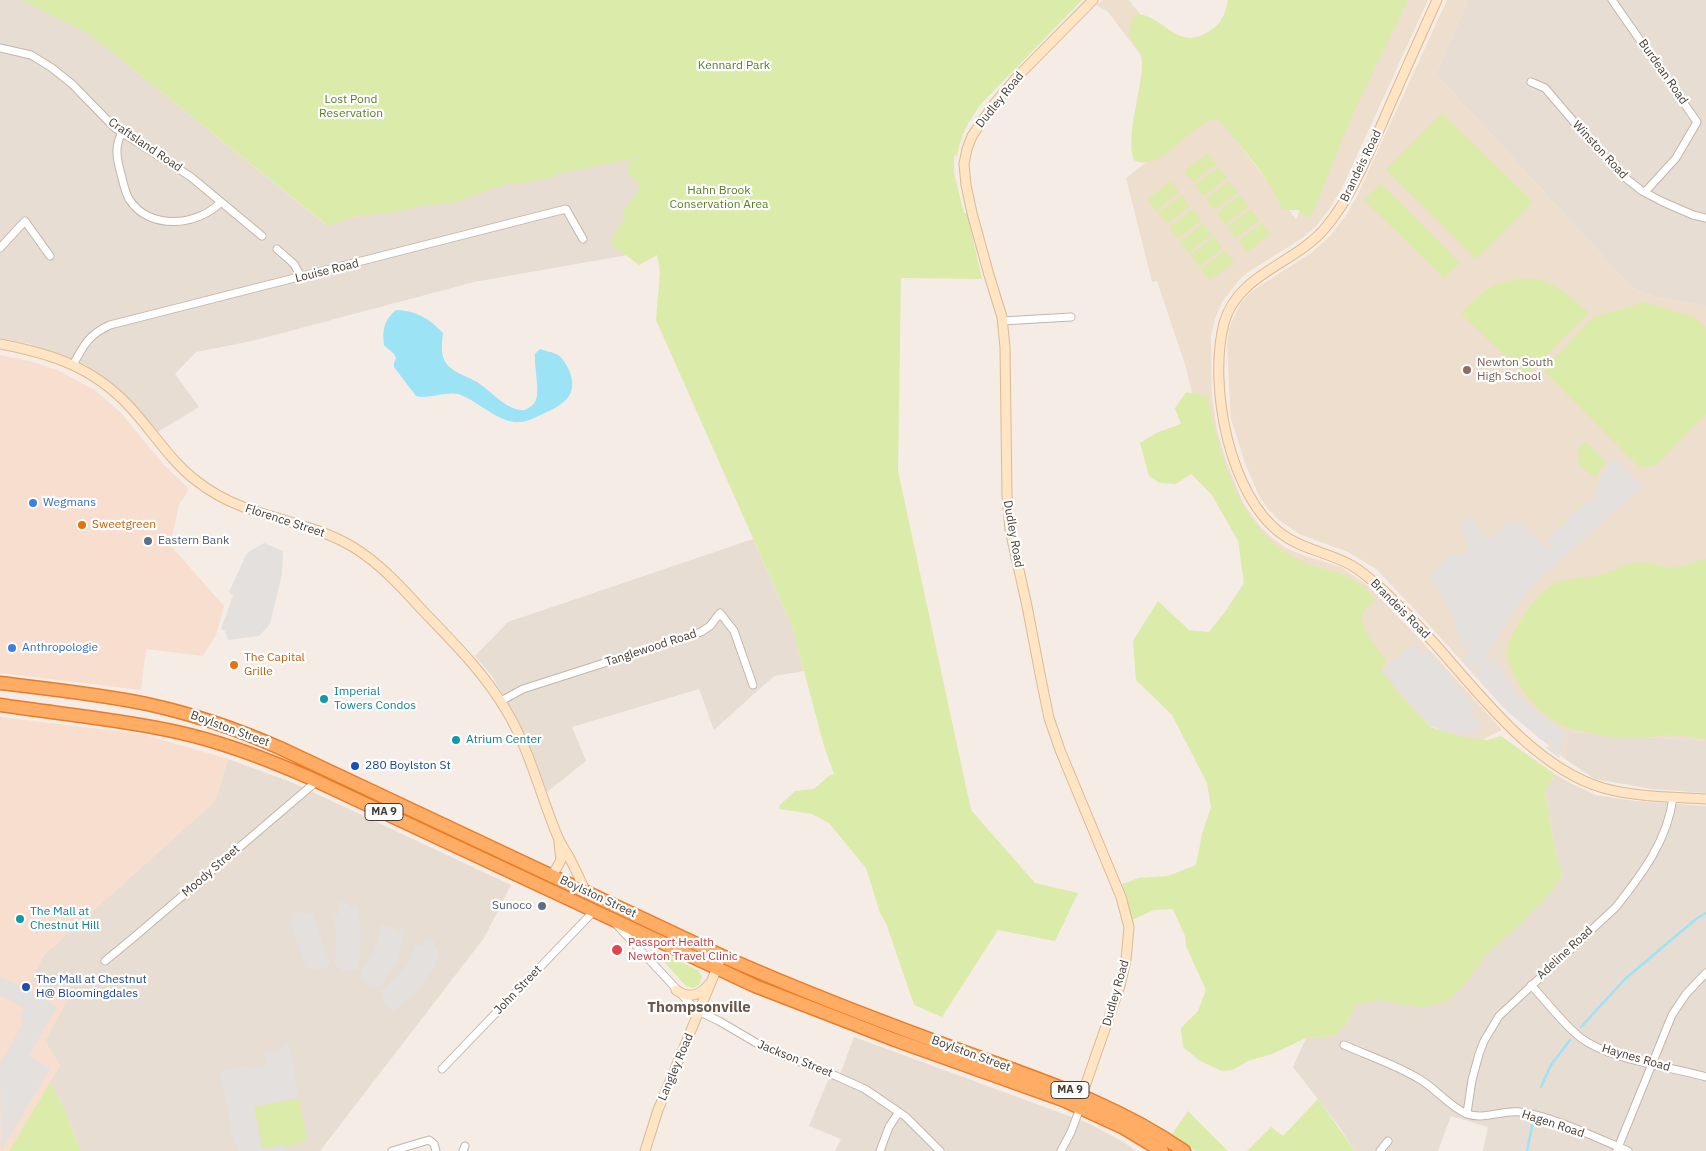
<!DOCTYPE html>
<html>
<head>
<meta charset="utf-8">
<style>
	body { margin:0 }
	canvas { display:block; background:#f4ece5 }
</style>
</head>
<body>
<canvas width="1706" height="1151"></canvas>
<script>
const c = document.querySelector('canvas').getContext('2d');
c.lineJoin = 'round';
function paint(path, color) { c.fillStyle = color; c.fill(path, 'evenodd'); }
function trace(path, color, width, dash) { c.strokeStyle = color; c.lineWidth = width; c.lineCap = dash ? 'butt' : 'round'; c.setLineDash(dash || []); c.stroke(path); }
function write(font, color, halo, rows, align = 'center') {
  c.font = font + ' "IBM Plex Sans",sans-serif'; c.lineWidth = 4.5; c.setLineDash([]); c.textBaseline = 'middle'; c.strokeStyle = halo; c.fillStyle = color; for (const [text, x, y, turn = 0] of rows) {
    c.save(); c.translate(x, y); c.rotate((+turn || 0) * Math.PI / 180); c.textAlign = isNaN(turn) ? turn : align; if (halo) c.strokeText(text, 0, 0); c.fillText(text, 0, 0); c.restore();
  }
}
const residential = new Path2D(`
	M0,0H21L88,33L325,224L637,151L656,250L474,282L252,341L196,352L175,374L199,407L156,433L138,408L106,379L86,365L30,344L0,338Z
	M1468,0H1706V306L1656,297L1632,288L1436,74Z
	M753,539L792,626L804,671L774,676L714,730L699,689L572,727L586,761L547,792L532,752L515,715L492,676L475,656L508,622Z
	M1569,732L1706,741V793L1652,789L1595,779L1565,759Z
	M228,759L291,782L511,885L484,938L320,1151H81L62,1104L50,1082L60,1065L45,1041L31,980L44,955L215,801Z
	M1555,774L1570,783L1596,795L1635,801L1706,806V1151H1483L1488,1127L1451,1116L1438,1151H1355L1338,1125L1293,1067L1306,1038L1335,1036L1347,1023L1356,1004L1465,984L1487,954L1520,924L1552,891L1562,875L1555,848L1545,791Z
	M854,1037L1088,1123L1125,1143L1136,1151H835L841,1139L809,1126L829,1078L838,1080Z`);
const commercial = new Path2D(`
	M0,355L33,362L57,370L95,390L122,414L163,464L189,489L179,505L170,545L224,606L216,635L203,656L146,649L141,690L0,673Z
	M0,717L142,734L228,759L215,801L44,955L31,980L68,1000L45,1041L60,1065L9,1151H0Z`);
const education = new Path2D(`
	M1103,0H1129L1296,219L1402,0H1428L1343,186L1330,208L1316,226L1301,239L1251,270L1240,279L1222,302L1215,319L1211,336L1212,395L1217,431L1227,463L1243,503L1258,524L1270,536L1286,548L1305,556L1341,567L1367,585L1416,635L1502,730L1473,744L1448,735L1421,718L1403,711L1210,473L1186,367L1157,281L1152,282L1126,178L1194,125L1108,12L1096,5Z
	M1447,0H1468L1436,74L1632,288L1656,297L1706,306V741L1570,732L1565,759L1503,707L1421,616L1376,569L1348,552L1299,534L1279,520L1268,509L1259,496L1245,463L1231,419L1230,403L1227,345L1229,329L1234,317L1241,303L1252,291L1311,253L1330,236L1347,214L1358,194Z`);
const green = new Path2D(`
	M21,0H1082L982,103C968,121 962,133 957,156L954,155V173L964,213H967L982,279L901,278L898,471L971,810L1035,883L1078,893L1055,941L998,930L942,1017L914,1005L886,923L880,913L866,868L829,823L812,814L780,809L779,806L795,791L814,789L829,776L834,774L824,746L792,626L656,320L660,272L657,255L639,265L612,245L614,234L624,220L623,209L631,201L641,186L628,174L629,162L639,159V158L559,173L551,178L515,184H505L457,202L419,206L397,212L358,216L328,226L88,33Z
	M1228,0H1408L1350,120L1313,212L1309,217H1306L1298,210H1285L1282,208C1267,175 1242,148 1219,120C1198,112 1163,176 1134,160C1125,137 1142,90 1142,64C1143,44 1118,39 1136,14C1165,15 1177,54 1211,30C1223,22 1225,13 1228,0Z
	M1442,113L1533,202L1476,259L1386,170Z
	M1208,153L1216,164L1193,182L1184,171Z
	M1219,167L1227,178L1203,196L1195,185Z
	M1171,181L1179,192L1156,211L1147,200Z
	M1229,181L1238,192L1214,210L1206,199Z
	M1381,184L1460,263L1444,278L1364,200Z
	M1182,195L1190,206L1167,224L1158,213Z
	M1240,195L1249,206L1225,224L1217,213Z
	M1193,209L1201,220L1178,239L1169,228Z
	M1251,209L1259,220L1236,238L1227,227Z
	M1203,223L1212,234L1188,253L1180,242Z
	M1262,223L1270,234L1247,252L1238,241Z
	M1214,237L1223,248L1199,266L1190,255Z
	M1225,251L1234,262L1210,280L1201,269Z
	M1520,279C1526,279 1532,278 1537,279C1554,282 1575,301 1589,312L1526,377L1461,313C1483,292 1490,283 1520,279Z
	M1644,302L1694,317L1706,328V414L1655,466L1639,467L1543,370L1592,318Z
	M1186,392L1207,396C1218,445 1232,504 1270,540C1281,550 1294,558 1308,564C1329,572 1346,572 1364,587C1369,592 1373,595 1375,602C1372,604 1367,606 1365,609C1354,625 1379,649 1387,661L1381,669L1399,694L1431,727L1465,738L1488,740L1501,736L1555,774L1545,791L1555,848L1562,875L1552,891L1520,924L1487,954L1465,984L1449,1000L1422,1008L1379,1000L1356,1004L1347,1023L1335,1036L1306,1038L1272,1054L1248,1061L1232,1070L1222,1071L1200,1061L1183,1047L1181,1028L1198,1011L1206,990L1186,946L1185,936L1173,909L1154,910L1132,920L1122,884L1139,878L1168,876L1196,865L1202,834L1211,807L1207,783L1172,715L1136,680L1133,641L1158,601L1189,630L1209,632L1225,612L1244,583L1238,541L1212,495L1191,474L1176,484L1160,483L1149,476L1140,443L1156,433L1181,424L1175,408Z
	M1585,441L1606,462L1595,478L1577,462L1581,457L1576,451Z
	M1706,558V739C1694,738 1681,734 1668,735C1658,735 1648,738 1638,738C1625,739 1613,737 1600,735C1563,730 1540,718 1520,685C1513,673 1505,660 1508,646C1513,629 1536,594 1552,585C1566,577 1581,578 1596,576C1608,574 1619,566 1632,563C1648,560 1664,569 1677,567C1686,566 1697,561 1706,558Z
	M658,951L698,970L702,977L699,985L693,988L686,986L656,953Z
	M50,1082L62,1104L81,1151H9Z
	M299,1098L307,1141L286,1147L285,1145L263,1149L254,1107Z
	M1318,1099L1355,1151H1247L1271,1127L1283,1136Z
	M1188,1111L1228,1151H1196L1172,1134Z`);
const parking = new Path2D(`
	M1614,458L1643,487L1543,575L1528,591L1512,613L1486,658L1488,662L1493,658L1507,677L1514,692L1539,714L1565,733L1559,755L1560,758L1546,748L1551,745L1552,741L1549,740L1547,743L1539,738L1507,711L1498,701L1475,673L1481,667L1480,665L1475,667L1472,673L1461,655L1469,654L1470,648L1467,647L1462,649L1449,607L1443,596L1428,578L1450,555H1460L1467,551L1469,542L1467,537L1458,528L1471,516L1484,538L1491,537L1507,523L1515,522L1521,524L1548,550L1552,547L1546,541L1590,498L1593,502L1596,501L1600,477Z
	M264,543L283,551L282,574L270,624L259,636L228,640L225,631L221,629L233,596L229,592L247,553Z
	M1414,644L1422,654L1429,650L1476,709L1471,713V716L1473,718H1477L1482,724L1472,733L1464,735L1430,726L1383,672L1387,666Z
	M339,902L349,903L350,907H358L361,933L360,955L358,970L343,971L334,964L337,945L334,916L339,914Z
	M305,911L306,914L312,913L314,917L330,964L321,969L316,970L306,968L292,929L291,923L296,920L294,914Z
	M381,925L388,926L404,935L398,958L389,974L379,988L366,983L360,974L374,951Z
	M424,938L436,940L433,947L439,951L435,965L421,987L394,1012L384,1002L381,991L402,971L409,961L416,945L422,946L425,941Z
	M0,977L21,986L57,1007L29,1055L50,1068L1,1151L0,1064L23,1023L20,1014L23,1008L0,995Z
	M289,1044L299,1097L254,1107L262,1150L285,1145L286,1151H238L237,1145L234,1144L233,1135H231L230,1125H231L224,1093L225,1092L224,1088H223L220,1075L222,1074L221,1071L243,1066L250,1069L265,1066L268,1061L264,1053L268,1051L272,1053L276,1052Z`);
const water = new Path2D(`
	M396,310C415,310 430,319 443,333C442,342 440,355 446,363C452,372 466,376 475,381C490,389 503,408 521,410C527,411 533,406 536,400C540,391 534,366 535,354L540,349C545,351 553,352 558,355C563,358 567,366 569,370C579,394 565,404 545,413C537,416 528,422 520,422C500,424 479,402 461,395C446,390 430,400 416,396L394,367V363L396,358L394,354L384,345C382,330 384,320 396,310Z`);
const stream = new Path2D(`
	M1581,1027L1625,979L1696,919L1706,913
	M1541,1087L1551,1065L1570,1040
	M1527,1151L1533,1122`);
const street = new Path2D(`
	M1612,0L1697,122L1676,158L1645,192
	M0,48L31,55L52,68L72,84L115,128L191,177L262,236
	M1531,82L1545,88L1592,143L1623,176L1642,191L1663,202L1693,215L1706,218
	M122,133C114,146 117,160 121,174C123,182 125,192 129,199C149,231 198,226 221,202
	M0,248L25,221L50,256
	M277,249L294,264L301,277
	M1002,321L1071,317
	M73,365C83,346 89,334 110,325L554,212L566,209L583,239
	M501,701L523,689L701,632L710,626L720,613L734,631L753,685
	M616,924L696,1010L719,1021L765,1048L836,1076L865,1089L906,1117L940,1151
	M105,961L133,938L317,781
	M1531,985C1546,1001 1564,1025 1581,1038C1612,1061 1669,1066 1706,1077
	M1344,1045C1369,1056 1397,1065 1421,1080C1437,1090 1450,1107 1467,1114C1484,1120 1502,1110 1520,1112C1552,1116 1597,1138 1628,1151
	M442,1069L594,911
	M1467,1113L1472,1080L1479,1054L1484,1041L1499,1016L1616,907C1642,874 1668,840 1673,797
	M1617,1150L1672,1015L1686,994L1706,973
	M392,1151L429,1140L434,1144L436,1151
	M463,1151L465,1146
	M880,1151L889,1127L899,1112
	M1061,1151L1071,1132L1080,1108
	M1380,1151L1388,1141`);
const secondary = new Path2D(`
	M1437,0C1418,42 1399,84 1381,126C1365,161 1351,197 1326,227C1296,264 1238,273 1224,323C1208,385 1229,497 1283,535C1304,550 1330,553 1351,565C1363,572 1373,581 1383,590C1401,607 1418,625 1435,644C1480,695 1535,768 1603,788C1635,797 1673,797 1706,799
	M0,344C52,354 93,367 130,407C153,432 171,462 198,482C247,520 303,517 353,547C381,564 403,589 425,613C454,643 484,673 506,710C529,748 540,794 557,835C560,843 565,850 569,857C575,868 580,880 586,892
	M552,876L561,860L559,843
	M676,990C689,999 700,996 709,984
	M1082,1095L1120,986L1126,960L1129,927L1121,897L1060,750L1049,718L1041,679L1027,606L1010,530L1007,495L1005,347L1002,317L989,275L972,213L966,185L964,164L967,149L972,136L994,104L1017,77L1093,0
	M645,1151L658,1110L719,963`);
const highway = new Path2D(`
	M0,683C49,689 99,694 147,704C193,714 237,729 280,748L722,956C803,992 887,1024 970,1054C1046,1082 1116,1104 1184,1151
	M0,705C59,714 119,719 177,732C223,742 267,759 310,778L755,986L895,1040L1063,1100L1124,1128L1162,1151`);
const markers = [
	[1467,370,5,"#8d6e63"],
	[33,503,5,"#3f7fe0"],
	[82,525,5,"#e8710a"],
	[148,541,5,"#5c6f8a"],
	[12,648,5,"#3f7fe0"],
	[234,665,5,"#e8710a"],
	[324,699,5,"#0f9aa8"],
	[456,740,5,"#0f9aa8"],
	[355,766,5,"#1a4fb4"],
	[542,906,5,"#5c6f8a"],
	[20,919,5,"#0f9aa8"],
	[617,950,6,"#e0444e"],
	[26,987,5,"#1a4fb4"]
];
const shields = [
	[384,812,38],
	[1070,1090,38]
];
const shieldNames = [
	["MA 9",384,812],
	["MA 9",1070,1090]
];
const parkNames = [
	["Kennard Park",734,66],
	["Lost Pond",351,100],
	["Reservation",351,114],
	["Hahn Brook",719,191],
	["Conservation Area",719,205]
];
const streetNames = [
	["Burdean Road",1663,72,55],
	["Dudley Road",1000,100,-51],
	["Craftsland Road",145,145,34],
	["Winston Road",1600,150,47],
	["Brandeis Road",1361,166,-64],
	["Louise Road",327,271,-14],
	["Florence Street",285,521,18],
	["Dudley Road",1013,534,80],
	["Brandeis Road",1400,609,45],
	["Tanglewood Road",651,648,-18],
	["Boylston Street",230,729,20],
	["Moody Street",211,871,-41],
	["Boylston Street",598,897,25],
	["Adeline Road",1565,953,-43],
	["John Street",518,990,-46],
	["Dudley Road",1116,993,-74],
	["Boylston Street",971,1054,20],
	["Haynes Road",1636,1058,16],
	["Jackson Street",795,1059,22],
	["Langley Road",676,1067,-67],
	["Hagen Road",1553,1124,18]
];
const educationNames = [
	["Newton South",1477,363],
	["High School",1477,377]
];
const shopNames = [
	["Wegmans",43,503],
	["Anthropologie",22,648]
];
const foodNames = [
	["Sweetgreen",92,525],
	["The Capital",244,658],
	["Grille",244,672]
];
const serviceNames = [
	["Eastern Bank",158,541],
	["Sunoco",532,906,"right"]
];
const cultureNames = [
	["Imperial",334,692],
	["Towers Condos",334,706],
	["Atrium Center",466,740],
	["The Mall at",30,912],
	["Chestnut Hill",30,926]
];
const transitNames = [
	["280 Boylston St",365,766],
	["The Mall at Chestnut",36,980],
	["H@ Bloomingdales",36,994]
];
const healthNames = [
	["Passport Health",628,943],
	["Newton Travel Clinic",628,957]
];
const quarterNames = [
	["Thompsonville",699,1008]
];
paint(residential, '#e8ddd3');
paint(commercial, '#f8dece');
paint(education, '#eedece');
paint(green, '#dbebaa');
paint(parking, '#e4e0de');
paint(water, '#9ce3f5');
trace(stream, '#9ce3f5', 2.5);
trace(street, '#c3b5aa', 9);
trace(secondary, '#dbb993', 11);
trace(highway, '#e97c2a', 15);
trace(street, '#fff', 7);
trace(secondary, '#ffe5c4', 9);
trace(highway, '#ffac65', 12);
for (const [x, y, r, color] of markers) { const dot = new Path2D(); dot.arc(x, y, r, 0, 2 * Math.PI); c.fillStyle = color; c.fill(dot); trace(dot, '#fff', 2); }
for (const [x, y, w] of shields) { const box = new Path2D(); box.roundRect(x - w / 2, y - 8.5, w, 17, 4); c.fillStyle = '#fff'; c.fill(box); trace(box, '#473c34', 1); }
write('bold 11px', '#473c34', null, shieldNames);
write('12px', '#577d23', '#fff', parkNames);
write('12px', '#473c34', '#fff', streetNames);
write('12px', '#785e54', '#fff', educationNames, 'left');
write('12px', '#366cbe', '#fff', shopNames, 'left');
write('12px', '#c56008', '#fff', foodNames, 'left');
write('12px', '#4e5e75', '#fff', serviceNames, 'left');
write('12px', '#0d838f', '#fff', cultureNames, 'left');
write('12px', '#164399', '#fff', transitNames, 'left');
write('12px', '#be3a42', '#fff', healthNames, 'left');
write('bold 15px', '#6a574a', '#fff', quarterNames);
</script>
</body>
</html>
